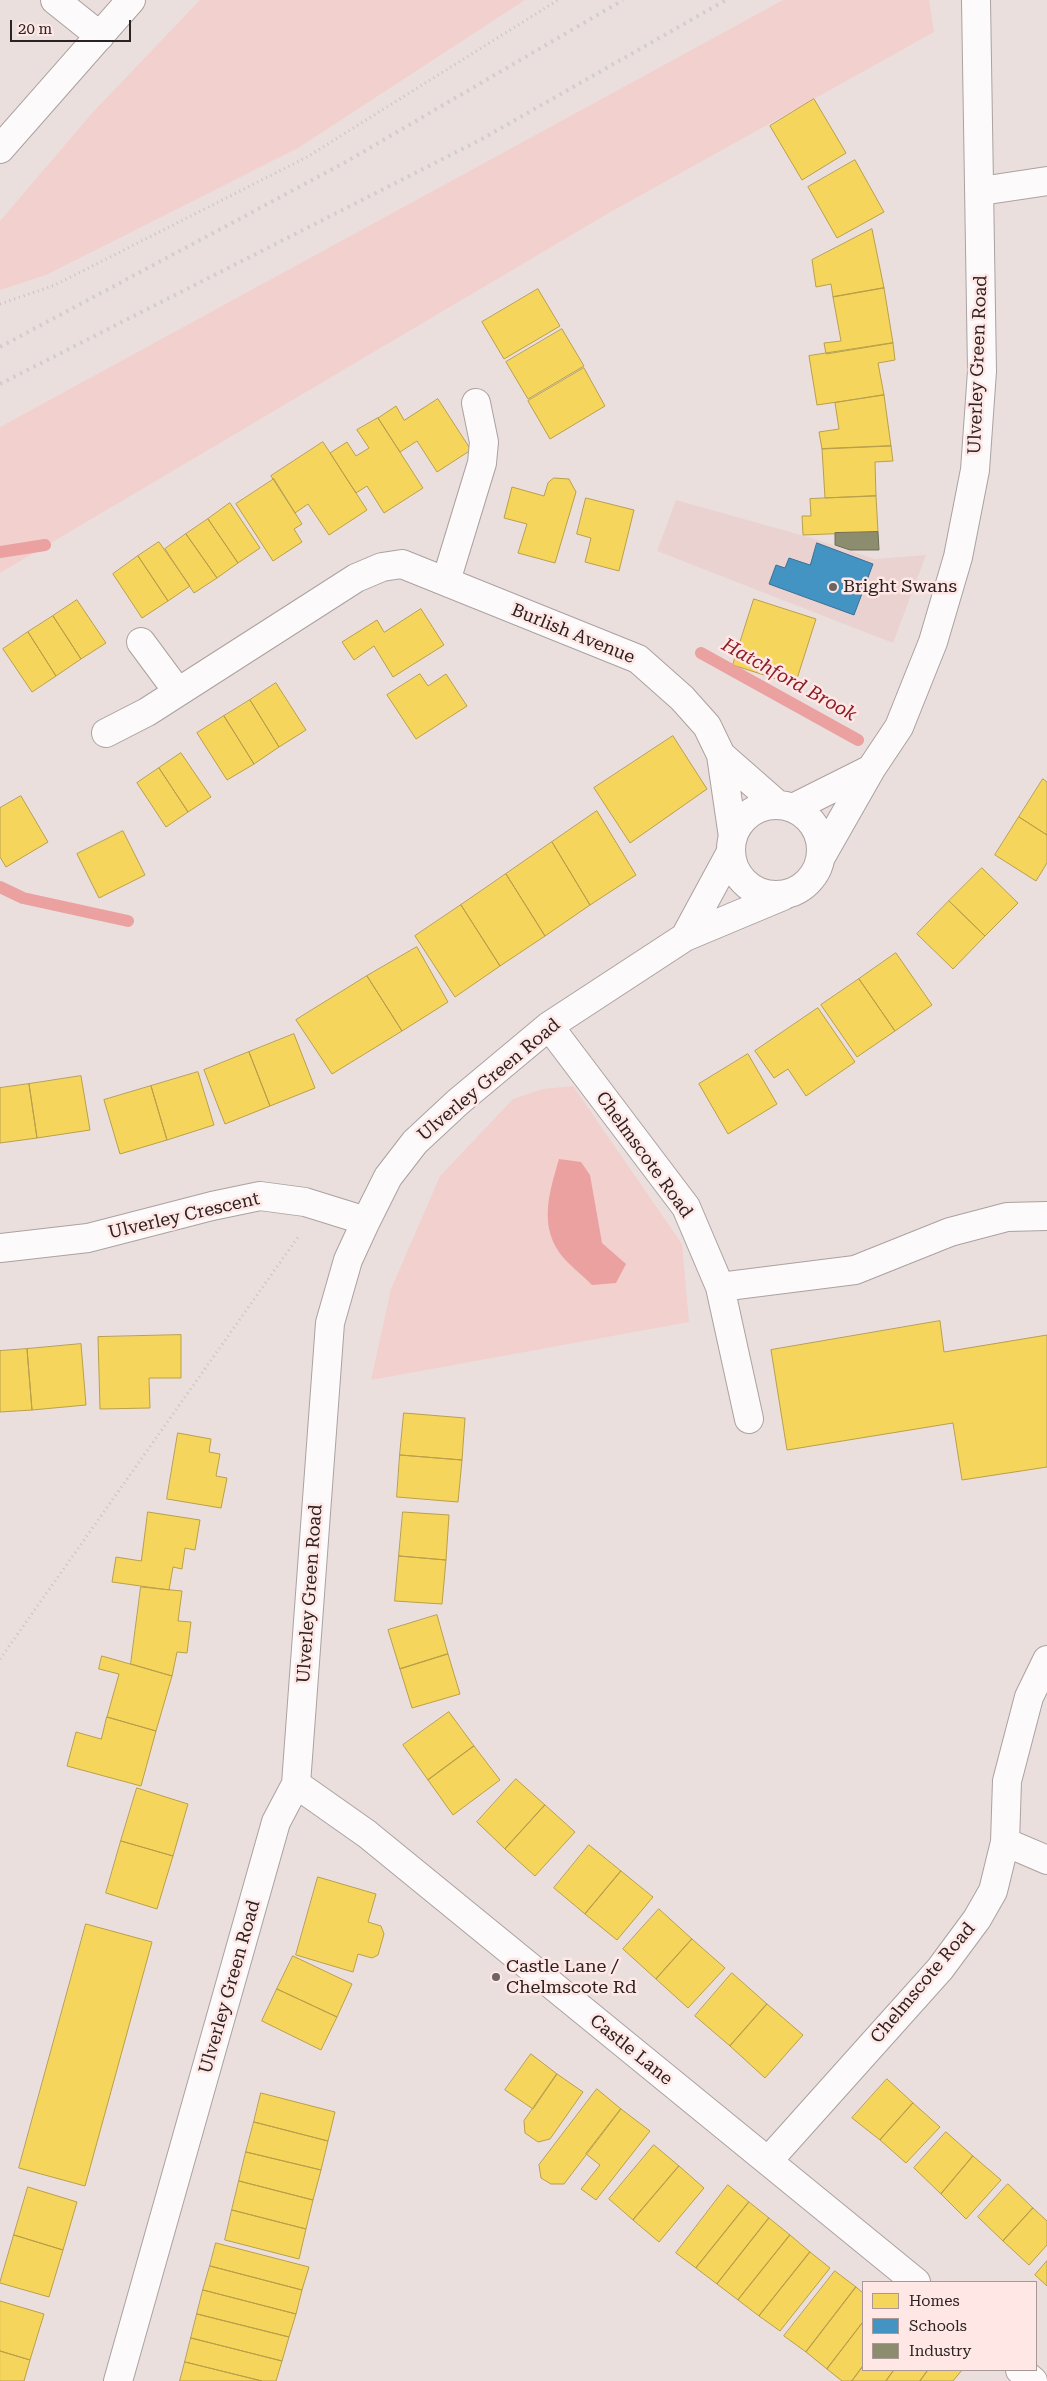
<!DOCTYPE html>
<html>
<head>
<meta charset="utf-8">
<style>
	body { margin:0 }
	#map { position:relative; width:1047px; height:2381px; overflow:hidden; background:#ebdfde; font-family:"Roboto Serif",serif }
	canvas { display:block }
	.legend { position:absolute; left:862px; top:2281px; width:175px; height:90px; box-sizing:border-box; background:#ffe7e5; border:1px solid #aa9897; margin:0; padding:6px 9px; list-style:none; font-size:15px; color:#2b2222 }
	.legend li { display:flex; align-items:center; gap:10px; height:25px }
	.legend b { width:25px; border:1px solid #aa9897 }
	.scale { position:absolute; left:10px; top:20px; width:121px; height:22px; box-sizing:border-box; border:2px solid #2b2222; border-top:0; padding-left:6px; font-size:15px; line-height:18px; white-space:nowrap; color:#2b2222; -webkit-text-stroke:4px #ffe7e5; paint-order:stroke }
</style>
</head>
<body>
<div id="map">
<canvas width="1047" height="2381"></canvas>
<ul class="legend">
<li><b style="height:14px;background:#f6d55c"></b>Homes</li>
<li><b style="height:14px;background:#4393c3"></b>Schools</li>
<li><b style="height:14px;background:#8c8c6e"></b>Industry</li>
</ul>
<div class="scale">20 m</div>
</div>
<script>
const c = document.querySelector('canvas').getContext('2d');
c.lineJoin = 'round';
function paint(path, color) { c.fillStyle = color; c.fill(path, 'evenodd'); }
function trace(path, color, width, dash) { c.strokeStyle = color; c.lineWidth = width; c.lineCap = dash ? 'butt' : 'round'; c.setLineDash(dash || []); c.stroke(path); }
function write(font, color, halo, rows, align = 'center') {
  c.font = font + ' "Roboto Serif",serif'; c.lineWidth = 5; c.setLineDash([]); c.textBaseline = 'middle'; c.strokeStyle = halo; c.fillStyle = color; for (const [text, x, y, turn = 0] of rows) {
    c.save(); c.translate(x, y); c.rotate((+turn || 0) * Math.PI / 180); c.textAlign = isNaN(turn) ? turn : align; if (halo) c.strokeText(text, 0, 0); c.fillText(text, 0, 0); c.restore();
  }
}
const built = new Path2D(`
	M676,500L808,537L875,559L926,555L893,643L657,551Z`);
const green = new Path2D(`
	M200,0H525L298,148L46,275L0,290V221L93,112Z
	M783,0H929L934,32L607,214L0,573V427Z
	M573,1086L682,1244L689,1322L371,1380L391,1289L440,1176L513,1099L543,1089Z`);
const water = new Path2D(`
	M559,1159L581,1162L590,1175L602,1243L626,1264L616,1283L592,1285C582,1274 567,1264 559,1252C539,1223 550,1190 559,1159Z`);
const homes = new Path2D(`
	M814,99L846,153L802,180L770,126Z
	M855,160L884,212L837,238L808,187Z
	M872,229L884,288L833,297L831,284L816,287L812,260Z
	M884,288L893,343L826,354L824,343L841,341L833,297Z
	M538,289L560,326L504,359L482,322Z
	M562,329L584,366L528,399L506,362Z
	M893,343L895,360L878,363L884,395L817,405L809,356Z
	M584,368L605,406L550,439L528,401Z
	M884,395L891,446L822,449L819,432L839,429L835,403Z
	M438,399L471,450L437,472L417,441L400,452L378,418L396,406L404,420Z
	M378,418L423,488L384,513L367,486L356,493L330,453L347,442L356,456L369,448L357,430Z
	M323,442L367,510L329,535L308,504L295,513L271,476Z
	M891,446L893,461L875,462L876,496L825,498L822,449Z
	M554,478L569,479L576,492L555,563L518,553L527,524L504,518L512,487L544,496L548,483Z
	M274,479L302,524L294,529L302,542L273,561L236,504Z
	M876,496L878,532L803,535L802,516H811L810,499Z
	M586,498L634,510L619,571L585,562L591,538L577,534Z
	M230,503L260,548L238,563L208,519Z
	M208,519L238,563L217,578L186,534Z
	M186,534L217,578L194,593L165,549Z
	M159,542L190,586L168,601L138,556Z
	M138,556L168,601L142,618L113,574Z
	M754,599L816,619L795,685L733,665Z
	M77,600L106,643L81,659L53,616Z
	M421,609L444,645L393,677L374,646L354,660L342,642L377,620L384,632Z
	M53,616L81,659L56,676L28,632Z
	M28,632L56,676L32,692L3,649Z
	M420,674L428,686L446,674L467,706L416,739L387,695Z
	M276,683L306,730L279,747L250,700Z
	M250,700L279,747L254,764L224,716Z
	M224,716L254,764L227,780L197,733Z
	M673,736L707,789L630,843L594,788Z
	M181,753L211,797L188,812L159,768Z
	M159,768L188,812L166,827L137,783Z
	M1043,779L1047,782V835L1019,817Z
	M21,796L48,842L6,867L0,857V808Z
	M597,811L636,875L590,905L552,842Z
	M1019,817L1047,835V863L1036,881L995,855Z
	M123,831L145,875L99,898L77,854Z
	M552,842L590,905L545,936L506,874Z
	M982,868L1018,903L985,936L949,901Z
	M506,874L545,936L500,966L461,905Z
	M949,901L985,936L953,969L917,934Z
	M461,905L500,966L455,997L415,936Z
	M417,947L448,1002L402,1031L367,976Z
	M896,953L932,1005L895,1031L859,979Z
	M367,976L402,1031L332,1074L296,1020Z
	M859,979L895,1031L857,1057L821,1005Z
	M818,1008L855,1062L806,1096L788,1069L774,1078L755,1051Z
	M294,1034L315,1088L270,1106L249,1052Z
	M249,1052L270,1106L225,1124L204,1070Z
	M748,1054L777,1104L728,1134L699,1084Z
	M198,1072L214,1125L167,1140L151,1086Z
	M81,1076L90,1130L37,1138L29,1084Z
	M29,1084L37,1138L0,1143V1088Z
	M151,1086L167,1140L120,1154L104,1100Z
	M940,1321L944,1352L1047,1335V1467L962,1480L953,1423L787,1450L771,1350Z
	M181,1335V1378H149L150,1408L100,1409L98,1337Z
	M81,1344L86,1405L32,1410L27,1349Z
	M27,1349L32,1410L0,1412V1351Z
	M404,1413L465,1418L462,1460L400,1455Z
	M178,1433L211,1439L209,1452L220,1454L216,1476L227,1478L221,1508L167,1499Z
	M400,1455L462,1460L458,1502L397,1497Z
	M148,1512L200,1520L195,1550L185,1548L182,1569L173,1567L169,1590L112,1582L116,1557L141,1561Z
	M403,1512L449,1515L446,1560L399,1556Z
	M399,1556L446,1560L442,1604L395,1601Z
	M141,1587L182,1591L178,1621L191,1622L187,1653L177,1652L172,1676L131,1664Z
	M437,1615L448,1654L400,1669L388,1630Z
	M448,1654L460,1694L412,1708L400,1669Z
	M102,1656L172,1676L156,1731L107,1717L119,1674L99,1669Z
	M449,1712L474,1746L428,1780L403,1745Z
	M107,1717L156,1731L141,1786L67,1766L76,1732L101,1739Z
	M474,1746L500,1780L453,1815L428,1780Z
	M516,1779L545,1805L505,1849L477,1822Z
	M137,1788L188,1804L173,1856L121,1841Z
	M545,1805L575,1832L535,1876L505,1849Z
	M121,1841L173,1856L157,1909L106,1893Z
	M589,1845L621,1871L585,1914L554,1888Z
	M621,1871L653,1897L617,1940L585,1914Z
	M318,1877L376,1894L368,1922L381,1926L384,1934L378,1955L372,1958L358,1954L353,1972L296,1955Z
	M659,1909L692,1939L656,1979L623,1949Z
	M86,1924L152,1942L85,2186L19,2168Z
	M692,1939L725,1968L688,2008L656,1979Z
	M293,1956L352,1984L337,2017L277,1989Z
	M732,1973L767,2004L730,2046L695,2016Z
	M277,1989L337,2017L321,2050L262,2021Z
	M767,2004L803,2035L765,2078L730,2046Z
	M531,2054L557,2074L533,2109L505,2090Z
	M557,2074L583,2092L550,2139L538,2142L525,2133L524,2121Z
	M887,2079L913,2103L880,2140L852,2118Z
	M597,2089L621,2109L564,2184H551L541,2178L539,2165Z
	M261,2093L335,2112L328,2141L254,2122Z
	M913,2103L940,2127L906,2163L880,2140Z
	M621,2109L650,2131L596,2200L581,2189L600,2165L586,2154Z
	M254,2122L328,2141L321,2170L246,2152Z
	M946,2132L973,2156L941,2194L914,2168Z
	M654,2145L679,2166L633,2220L609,2199Z
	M246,2152L321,2170L313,2200L239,2181Z
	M973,2156L1001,2180L966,2219L941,2194Z
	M679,2166L704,2188L659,2242L633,2220Z
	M239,2181L313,2200L306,2229L232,2210Z
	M1008,2184L1033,2208L1003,2241L978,2217Z
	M728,2185L749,2202L696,2268L676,2253Z
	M28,2187L77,2202L63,2250L14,2235Z
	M749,2202L769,2218L717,2284L696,2268Z
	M1033,2208L1047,2221V2245L1029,2265L1003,2241Z
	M232,2210L306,2229L299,2259L225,2240Z
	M769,2218L790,2235L738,2300L717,2284Z
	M14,2235L63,2250L49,2297L0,2283Z
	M790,2235L810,2252L759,2316L738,2300Z
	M216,2243L309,2267L302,2290L210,2266Z
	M810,2252L830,2268L780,2331L759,2316Z
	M1047,2261V2286L1035,2275Z
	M210,2266L302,2290L296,2314L203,2290Z
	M835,2271L856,2287L806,2352L784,2336Z
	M856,2287L863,2293V2322L827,2369L806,2352Z
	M203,2290L296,2314L289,2337L197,2314Z
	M0,2301L44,2314L30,2360L0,2351Z
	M197,2314L289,2337L282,2361L191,2338Z
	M863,2322V2366L852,2381H842L827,2369Z
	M191,2338L282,2361L276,2381H262L185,2362Z
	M0,2351L30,2360L24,2381H0Z
	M185,2362L262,2381H180Z
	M863,2366V2370H894L886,2381H852Z
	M894,2370H928L920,2381H886Z
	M928,2370H962L953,2381H920Z`);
const schools = new Path2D(`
	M817,543L873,564L854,615L769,584L776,565L785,568L789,558L810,565Z`);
const industry = new Path2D(`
	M878,532L879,550H850L835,545V533Z`);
const stream = new Path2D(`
	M0,552L45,545
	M701,653L858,740
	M0,887L23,898L128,921`);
const path = new Path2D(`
	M0,304L55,285L307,157L558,0
	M0,1659L298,1237`);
const minor = new Path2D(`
	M55,0L100,36
	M981,191L1047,181
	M446,581L482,463L484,442L476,403
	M141,642L178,692
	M106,733L147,712L356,578L382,567L402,564L638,659L682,698L707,726L721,755L733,837
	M721,755L778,805
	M731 850a45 45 0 1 1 90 0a45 45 0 1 1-90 0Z
	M793,808L871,769
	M822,855L871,769L899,727L933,642L958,557L975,470L982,371L976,0
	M685,937L731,852
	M549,1026L686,1207L720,1287L855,1270L950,1232L1007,1217L1047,1216
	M0,1248L88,1238L212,1206L260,1196L305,1202L366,1221
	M720,1287L749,1419
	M296,1784L367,1834L916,2282
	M1005,1842L1047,1860
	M768,2161L940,1969L977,1919L993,1891L1005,1842L1007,1781L1029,1697L1047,1660
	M1020,2370L1033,2381
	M118,2381L276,1822L296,1784L330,1323L348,1260L366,1221L388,1177L415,1142L458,1102L549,1026L685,937L783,896`);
const highway = new Path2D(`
	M0,149L131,0`);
const rail = new Path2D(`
	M0,347L344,163L623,0
	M0,384L480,140L726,0`);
const markers = [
	[833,587,5,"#6e6464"],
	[496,1977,5,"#6e6464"]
];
const streetNames = [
	["Ulverley Green Road",978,365,-88],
	["Burlish Avenue",573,634,22],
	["Ulverley Green Road",489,1080,-40],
	["Chelmscote Road",644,1155,54],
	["Ulverley Crescent",184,1216,-13],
	["Ulverley Green Road",310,1594,-86],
	["Chelmscote Road",923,1983,-50],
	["Ulverley Green Road",230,1987,-74],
	["Castle Lane",631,2050,39]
];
const poiNames = [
	["Bright Swans",843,587],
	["Castle Lane /",506,1967],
	["Chelmscote Rd",506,1988]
];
const waterNames = [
	["Hatchford Brook",789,680,29]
];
paint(built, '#e9d2d0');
paint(green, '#f1d0ce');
paint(water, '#eaa1a0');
paint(homes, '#f6d55c');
trace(homes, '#b99f4b', 1);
paint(schools, '#4393c3');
trace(schools, '#3c7193', 1);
paint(industry, '#8c8c6e');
trace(industry, '#6f6c57', 1);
trace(stream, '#eaa1a0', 12);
trace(minor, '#aba1a1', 30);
trace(highway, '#aba1a1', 30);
trace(path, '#c6c3c3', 3, [1, 4]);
trace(minor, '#fcfafa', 28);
trace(highway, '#fcfafa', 28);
trace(rail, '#d2cece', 4, [2.5, 5]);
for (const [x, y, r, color] of markers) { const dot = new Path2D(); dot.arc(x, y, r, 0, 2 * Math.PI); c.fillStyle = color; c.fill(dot); trace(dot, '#ffe7e5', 2); }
write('18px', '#2b2222', '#ffe7e5', streetNames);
write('18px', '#2b2222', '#ffe7e5', poiNames, 'left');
write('italic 19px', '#8e1b26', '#ffe7e5', waterNames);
</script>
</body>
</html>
